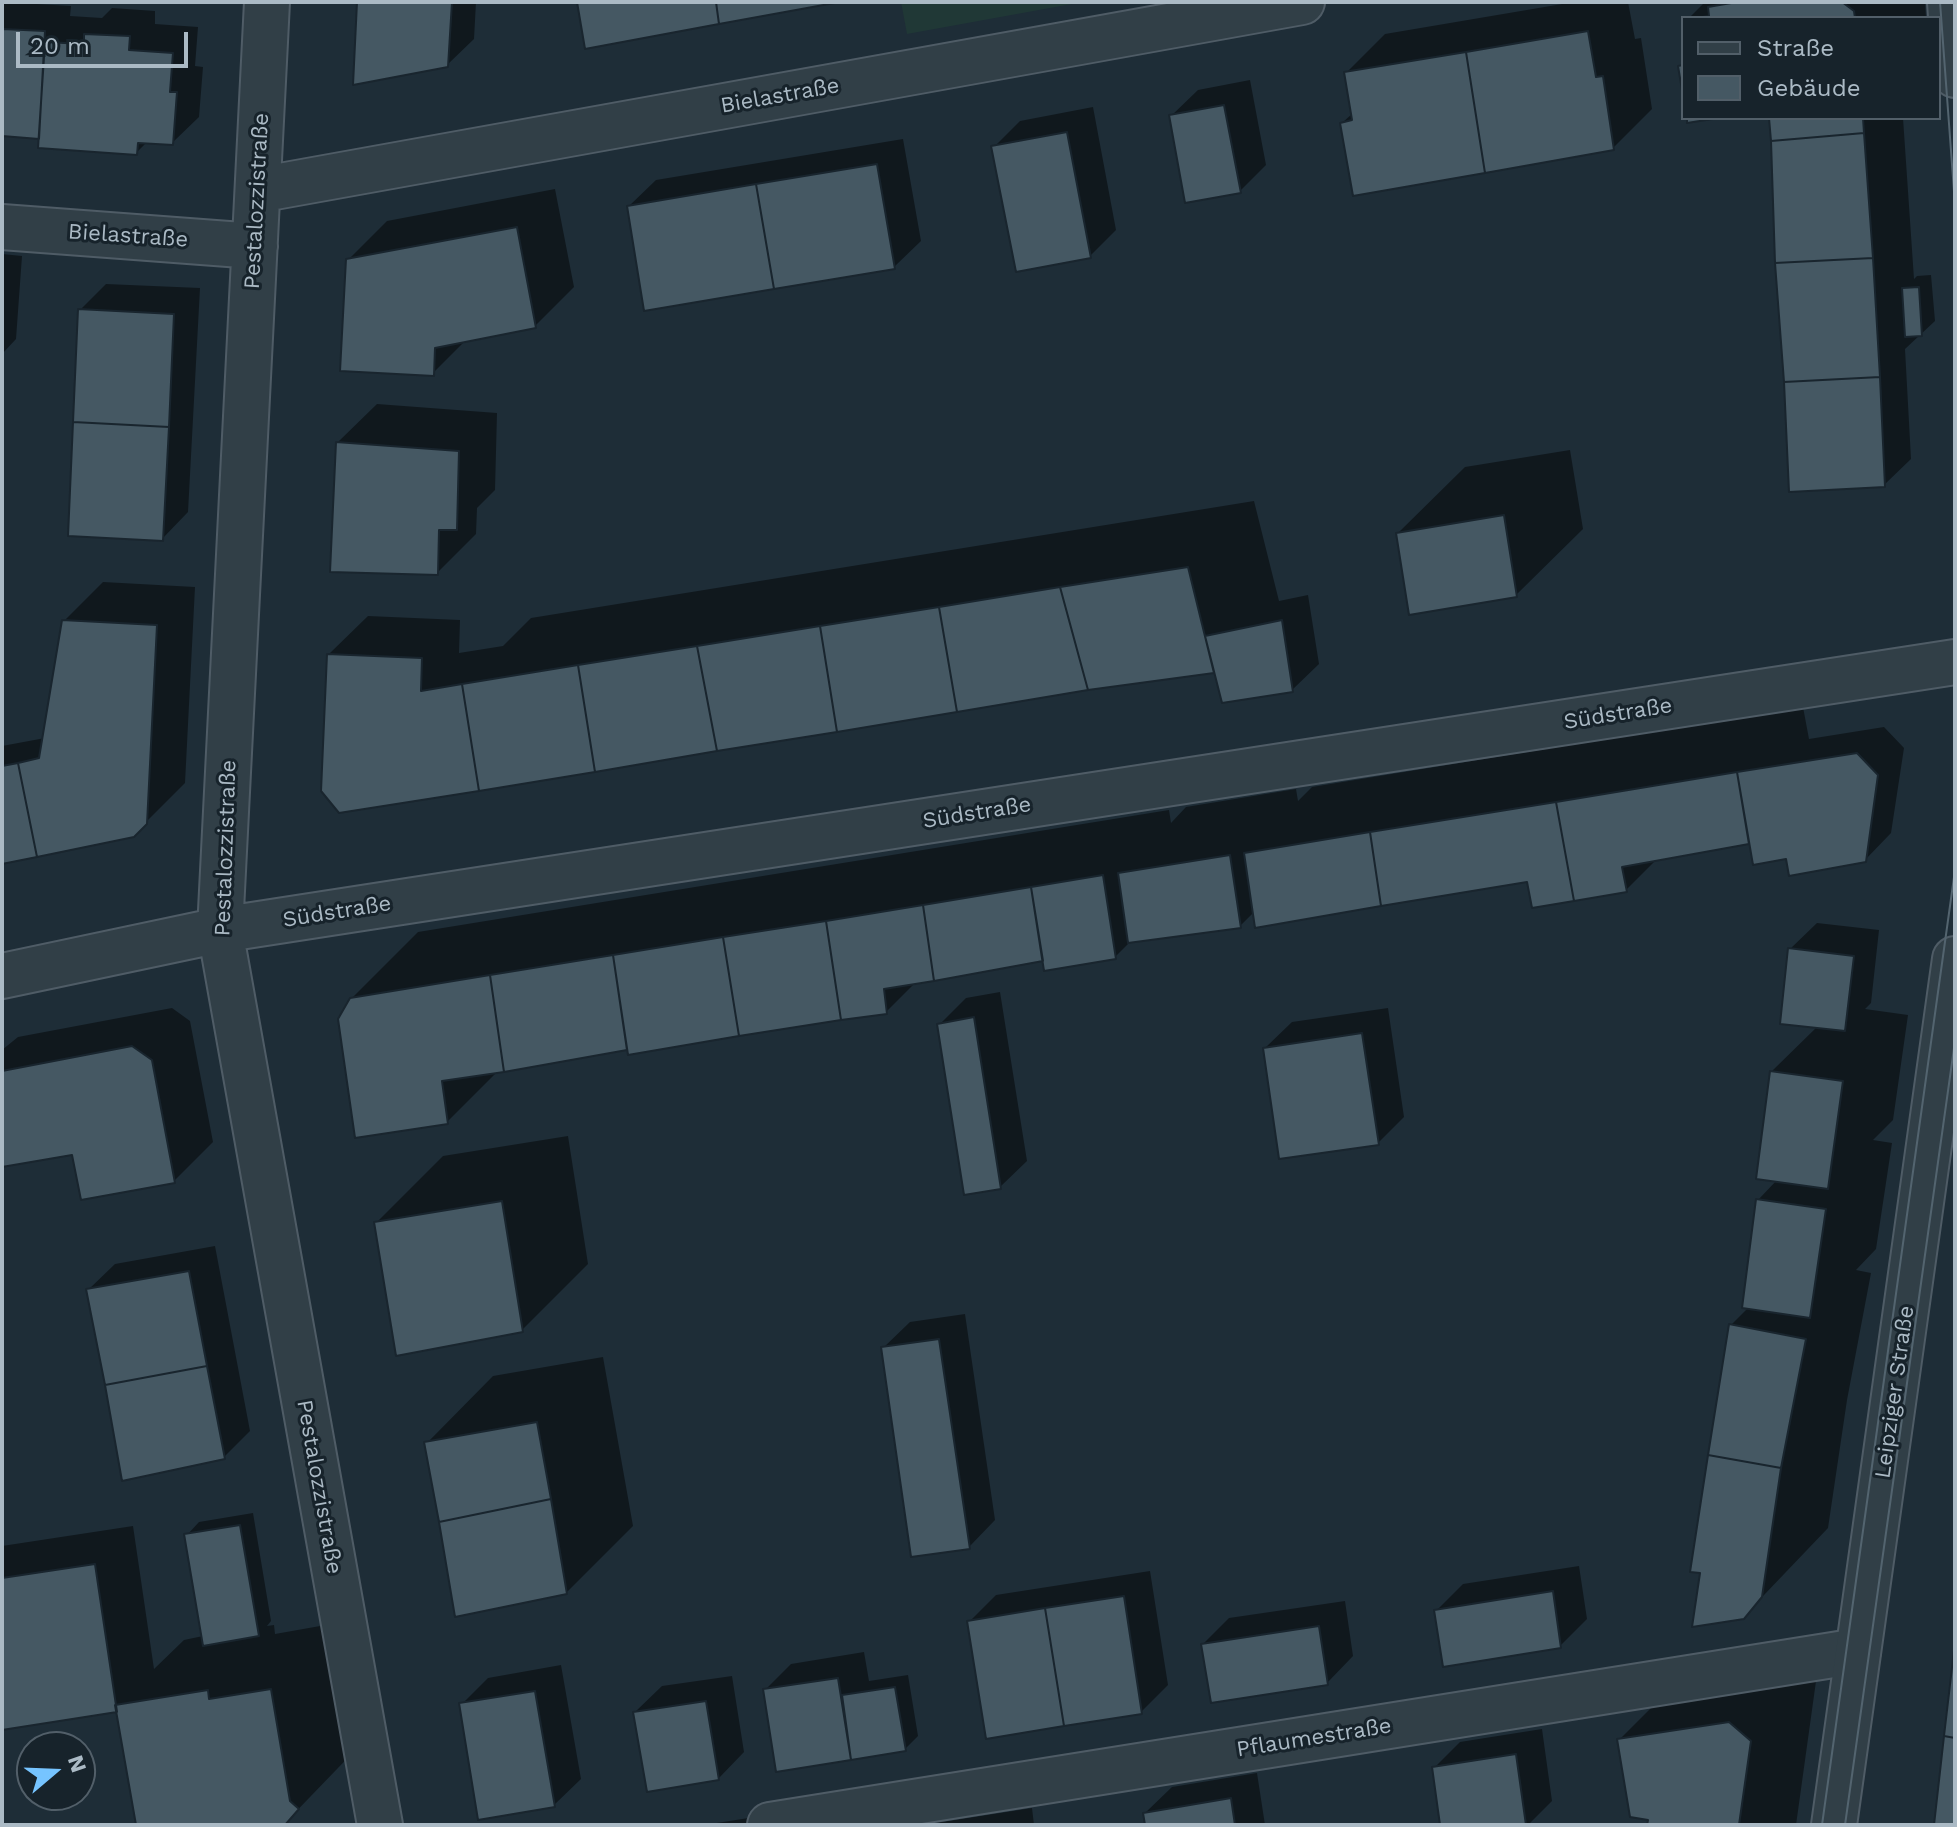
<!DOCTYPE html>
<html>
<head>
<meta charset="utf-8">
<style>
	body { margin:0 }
	#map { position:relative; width:1957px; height:1827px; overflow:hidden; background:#1e2d37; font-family:"Work Sans",sans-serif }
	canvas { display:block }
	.frame { position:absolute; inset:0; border:4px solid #abbac5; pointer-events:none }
	.legend { position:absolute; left:1681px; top:16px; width:260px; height:104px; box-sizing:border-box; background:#17232b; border:2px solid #525f69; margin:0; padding:10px 14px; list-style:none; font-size:24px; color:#abbac5 }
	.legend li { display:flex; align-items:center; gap:16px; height:40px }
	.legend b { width:40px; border:2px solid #525f69 }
	.north { position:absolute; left:16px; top:1731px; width:80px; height:80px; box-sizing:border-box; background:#17232b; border:2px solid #525f69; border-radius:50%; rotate:71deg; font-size:22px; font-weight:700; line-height:32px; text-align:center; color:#abbac5 }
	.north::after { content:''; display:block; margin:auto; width:28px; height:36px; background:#76c4ff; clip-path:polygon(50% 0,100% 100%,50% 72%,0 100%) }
	.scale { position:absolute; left:16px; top:32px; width:172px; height:36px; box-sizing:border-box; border:4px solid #abbac5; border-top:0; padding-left:10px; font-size:24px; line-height:28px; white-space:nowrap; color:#abbac5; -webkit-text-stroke:6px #17232b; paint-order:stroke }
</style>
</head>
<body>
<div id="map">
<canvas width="1957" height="1827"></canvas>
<div class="frame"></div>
<ul class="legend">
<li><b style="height:10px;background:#313f47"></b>Straße</li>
<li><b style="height:22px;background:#455863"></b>Gebäude</li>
</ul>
<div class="north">N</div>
<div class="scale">20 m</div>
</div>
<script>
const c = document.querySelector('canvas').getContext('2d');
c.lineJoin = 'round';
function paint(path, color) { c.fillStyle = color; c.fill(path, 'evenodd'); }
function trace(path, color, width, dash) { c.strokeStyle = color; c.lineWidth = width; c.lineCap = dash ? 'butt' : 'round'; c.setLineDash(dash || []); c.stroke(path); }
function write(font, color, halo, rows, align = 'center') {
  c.font = font + ' "Work Sans",sans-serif'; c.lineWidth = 6; c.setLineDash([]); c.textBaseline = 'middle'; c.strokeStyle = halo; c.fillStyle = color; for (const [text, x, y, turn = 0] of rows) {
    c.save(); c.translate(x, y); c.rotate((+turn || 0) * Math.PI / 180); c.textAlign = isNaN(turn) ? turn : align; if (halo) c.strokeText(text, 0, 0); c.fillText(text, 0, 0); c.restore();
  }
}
const green = new Path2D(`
	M901,2H1083L907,34Z`);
const shadow = new Path2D(`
	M2,2L71,6L70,16L102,18L112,8L155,11V24L198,27L195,66L203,67L199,117L172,143L147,142L136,153L41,137L2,134Z
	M359,2H476L474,39L447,65Z
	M1574,2H1628L1635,39L1641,38L1652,109L1613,148L1342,123L1353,113L1346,73L1385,34Z
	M1705,2H1925L1926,18H1689Z
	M1250,80L1266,165L1240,191L1171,116L1198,90Z
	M1093,107L1116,230L1090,256L994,147L1020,121Z
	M1771,118H1903L1914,279L1917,276L1931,275L1935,321L1905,349L1911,459L1884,485Z
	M903,139L921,241L894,267L629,206L656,180Z
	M555,189L574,287L535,326L467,339L433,373L348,260L387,221Z
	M2,254L22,256L16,339L2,354Z
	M106,284L200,288L188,512L162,539L80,310Z
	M377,404L497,413L495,490L477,508L476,534L437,573L338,442Z
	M1570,450L1583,529L1516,595L1398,533L1465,467Z
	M1254,501L1279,601L1308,595L1319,664L1292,690L1216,671L1088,688L478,789L329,654L368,616L460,620L459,653L503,646L531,618Z
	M103,582L195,587L185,783L133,835L2,862V746L45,738L64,621Z
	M1803,707L1809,739L1884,727L1904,748L1891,833L1865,860L1788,857L1751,842L1657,859L1626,890L1528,880L1255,911L1240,926L1131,941L1115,957L1045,958L917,981L886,1012L629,1048L500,1069L447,1122L351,999L418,932L1169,810L1171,823L1186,807L1296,789L1298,801L1312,787Z
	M1817,923L1879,930L1871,1003L1865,1009L1908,1015L1893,1120L1873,1140L1892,1143L1876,1249L1856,1270L1871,1273L1847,1400L1828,1528L1743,1617L1731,1325L1749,1307L1758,1200L1777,1180L1772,1071L1818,1026L1790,949Z
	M1000,992L1027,1161L1000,1187L940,1024L966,998Z
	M172,1008L190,1021L213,1142L174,1181L74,1152L2,1165V1050L18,1037Z
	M1388,1008L1404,1117L1378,1143L1265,1048L1292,1022Z
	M568,1136L588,1264L522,1330L376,1223L443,1156Z
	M215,1246L250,1431L224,1457L88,1290L115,1264Z
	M965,1314L995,1520L969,1547L883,1348L910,1322Z
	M603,1357L633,1526L566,1593L427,1443L493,1376Z
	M253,1513L271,1621L267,1626L274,1625L275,1634L337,1623L364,1741L283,1825H138L118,1710L2,1728V1546L133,1526L154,1669L184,1640L203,1636L187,1535L199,1522Z
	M1579,1566L1587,1619L1560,1646L1436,1611L1463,1584Z
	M1150,1571L1168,1685L1141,1712L969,1622L996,1595Z
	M1345,1601L1353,1656L1327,1683L1203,1644L1229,1618Z
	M864,1652L869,1681L908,1675L918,1736L905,1749L778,1770L765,1690L791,1664Z
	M561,1665L581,1779L554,1805L462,1704L488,1678Z
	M1686,1673L1817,1674L1796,1825H1650V1819L1619,1740Z
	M732,1676L744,1752L718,1779L635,1712L662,1686Z
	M1542,1729L1552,1801L1528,1825H1442L1434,1768L1460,1742Z
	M1257,1773L1265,1825H1147L1145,1813L1172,1787Z
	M1032,1808L1034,1825H923Z
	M755,1817L756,1825H704Z`);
const building = new Path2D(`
	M357,2H452L448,67L353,85Z
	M577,2H716L719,24L585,49Z
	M716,2H840L719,24Z
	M1737,2H1842L1854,11L1855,18H1696L1709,16L1708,7Z
	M2,29L45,31L39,139L2,136Z
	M1588,31L1596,77L1603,76L1614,150L1485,173L1466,52Z
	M84,34L130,36L129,50L173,53L170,92H177L173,145L138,143L137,155L38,148L45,42L84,44Z
	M1466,52L1485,173L1353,196L1340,123L1352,120L1344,72Z
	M1683,65V96L1678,66Z
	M1224,105L1241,193L1185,203L1169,115Z
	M1687,118H1719L1687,123Z
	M1769,118H1863L1864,133L1771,141Z
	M1067,132L1091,258L1016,272L991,146Z
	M1864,133L1873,258L1775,263L1771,141Z
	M877,164L895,269L774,289L756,184Z
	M756,184L774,289L644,311L627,206Z
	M517,227L536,328L435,348L434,376L340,371L346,259Z
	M1873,258L1880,377L1784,382L1775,263Z
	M1919,287L1922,336L1905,337L1902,288Z
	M78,309L174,314L169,427L73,422Z
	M1880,377L1885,487L1789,492L1784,382Z
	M73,422L169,427L163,541L68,536Z
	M336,442L459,451L457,530H439L438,575L330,572Z
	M1504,515L1517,597L1409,615L1396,533Z
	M1188,567L1214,673L1088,690L1060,587Z
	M1060,587L1088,690L957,712L939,607Z
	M939,607L957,712L837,732L820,626Z
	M62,620L157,625L147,824L134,837L37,857L18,763L39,758Z
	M1282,620L1293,692L1222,703L1205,636Z
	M820,626L837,732L717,751L697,646Z
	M697,646L717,751L595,772L578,665Z
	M327,654L422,658L421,691L462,684L479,791L339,813L321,791Z
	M578,665L595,772L479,791L462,684Z
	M1857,753L1878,775L1866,862L1789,876L1786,859L1753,865L1737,772Z
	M18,763L37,857L2,864V766Z
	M1737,772L1749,844L1622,867L1627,892L1574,901L1556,802Z
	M1556,802L1574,901L1532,908L1527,882L1381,906L1370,832Z
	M1370,832L1381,906L1255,928L1244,853Z
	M1230,855L1241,928L1128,943L1118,873Z
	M1103,875L1116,959L1044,971L1031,887Z
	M1031,887L1043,961L934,981L923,905Z
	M923,905L934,981L884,989L887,1014L841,1020L826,921Z
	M826,921L841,1020L739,1036L723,937Z
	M723,937L739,1036L628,1055L613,955Z
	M1788,948L1854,956L1845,1031L1780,1024Z
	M613,955L627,1050L504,1072L490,975Z
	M490,975L504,1072L442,1081L448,1124L355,1138L338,1019L350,998Z
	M974,1017L1001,1189L964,1195L937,1024Z
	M1362,1033L1379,1145L1279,1159L1263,1048Z
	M132,1046L152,1060L175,1183L81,1200L72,1155L2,1167V1071Z
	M1770,1071L1843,1081L1828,1189L1756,1179Z
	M1756,1199L1826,1209L1810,1318L1742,1308Z
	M502,1201L523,1332L396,1356L374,1222Z
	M189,1271L207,1366L105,1385L86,1289Z
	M1729,1324L1806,1339L1781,1468L1708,1455Z
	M939,1339L970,1549L911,1557L881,1347Z
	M207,1366L225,1459L122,1481L105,1385Z
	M537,1422L551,1499L439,1522L424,1442Z
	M1708,1455L1781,1468L1762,1597L1744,1619L1692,1627L1700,1573L1690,1572Z
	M551,1499L567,1594L455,1617L439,1522Z
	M240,1525L259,1636L203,1646L184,1534Z
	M95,1564L117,1712L2,1730V1578Z
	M1553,1591L1561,1648L1443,1667L1434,1610Z
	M1124,1596L1142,1714L1064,1726L1045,1608Z
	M1045,1608L1064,1726L986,1739L967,1621Z
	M1319,1626L1328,1685L1211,1703L1201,1644Z
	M1955,1642V1738L1944,1736Z
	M838,1678L851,1760L776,1772L763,1689Z
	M895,1687L906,1751L851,1760L842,1695Z
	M271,1689L290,1801L299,1809L285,1825H136L115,1705L208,1690L209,1699Z
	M535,1691L555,1807L478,1820L459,1703Z
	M706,1701L719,1780L647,1792L633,1712Z
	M1729,1722L1751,1741L1739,1825H1647L1648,1820L1630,1817L1617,1739Z
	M1944,1736L1955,1738V1825H1934Z
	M1516,1754L1526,1825H1440L1432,1767Z
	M1231,1798L1235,1825H1145L1143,1813Z`);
const minor = new Path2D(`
	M267,2L220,930L380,1825
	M258,190L1302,2
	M2,227L255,246
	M2,976L220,930L1955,662
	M770,1825L1858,1651`);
const tertiary = new Path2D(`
	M1950,2L1955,75
	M1834,1825L1955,959`);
const tram = new Path2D(`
	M1940,2L1955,205
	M1822,1825L1955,870
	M1845,1825L1955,1041`);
const streetNames = [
	["Bielastraße",780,96,-10],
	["Pestalozzistraße",257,201,-87],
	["Bielastraße",128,236,4],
	["Südstraße",1618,714,-9],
	["Südstraße",977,813,-9],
	["Pestalozzistraße",226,848,-88],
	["Südstraße",337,912,-9],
	["Leipziger Straße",1895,1392,-82],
	["Pestalozzistraße",319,1487,80],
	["Pflaumestraße",1314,1738,-9]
];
paint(green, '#203836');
paint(shadow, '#0007');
paint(building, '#455863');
trace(building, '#19252e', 2);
trace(minor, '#4f5c66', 48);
trace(tertiary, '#4f5c66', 48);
trace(minor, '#313f47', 44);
trace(tertiary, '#313f47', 44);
trace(tram, '#53646f', 2);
write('22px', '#abbac5', '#17232b', streetNames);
</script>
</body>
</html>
